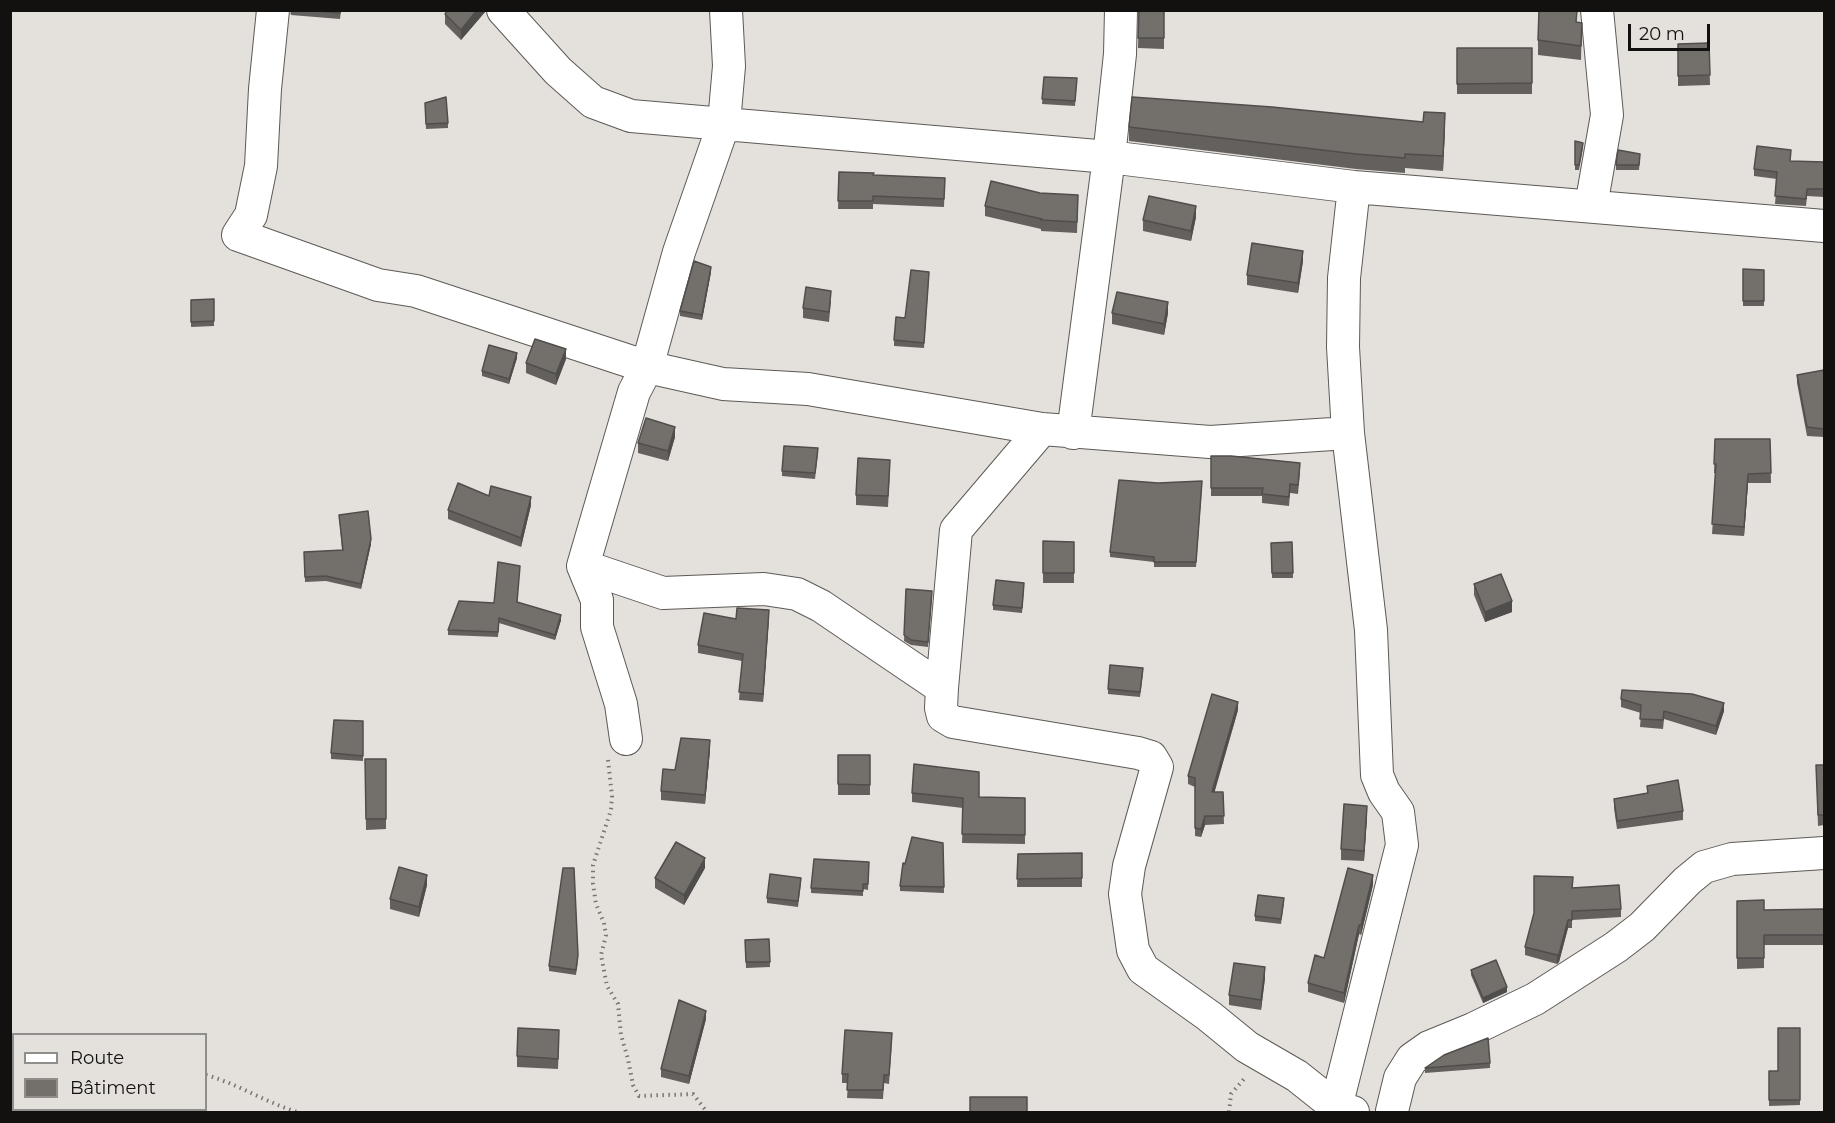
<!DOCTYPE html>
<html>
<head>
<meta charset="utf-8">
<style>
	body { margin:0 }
	#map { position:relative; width:1835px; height:1123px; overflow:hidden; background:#e4e1dc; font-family:Montserrat,sans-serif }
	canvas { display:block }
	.frame { position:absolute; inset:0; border:12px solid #12110f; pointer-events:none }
	.legend { position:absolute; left:12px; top:1033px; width:195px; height:78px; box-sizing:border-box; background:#e4e1dc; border:2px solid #908e8a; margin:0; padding:8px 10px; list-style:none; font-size:18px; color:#12110f }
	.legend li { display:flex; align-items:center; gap:12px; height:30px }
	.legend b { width:30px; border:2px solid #908e8a }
	.scale { position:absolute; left:1628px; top:24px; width:82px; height:27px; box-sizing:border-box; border:3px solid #12110f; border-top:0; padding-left:8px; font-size:18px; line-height:21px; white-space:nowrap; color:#12110f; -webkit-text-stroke:4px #e4e1dc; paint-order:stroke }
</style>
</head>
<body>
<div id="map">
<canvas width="1835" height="1123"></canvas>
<div class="frame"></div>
<ul class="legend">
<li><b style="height:8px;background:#fff"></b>Route</li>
<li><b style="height:16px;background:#73706c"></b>Bâtiment</li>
</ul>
<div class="scale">20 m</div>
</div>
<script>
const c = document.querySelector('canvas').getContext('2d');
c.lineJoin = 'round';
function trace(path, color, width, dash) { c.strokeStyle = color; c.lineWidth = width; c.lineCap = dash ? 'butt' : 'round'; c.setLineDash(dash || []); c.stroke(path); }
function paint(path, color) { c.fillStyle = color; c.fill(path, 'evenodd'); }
const path = new Path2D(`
	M608,760L612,796L611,810L593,865V884L596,904L604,923L606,935L601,955L607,986L618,1004L621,1035L628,1059L633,1085L639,1096L693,1094L707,1112
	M206,1075C238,1084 265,1102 297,1112
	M1229,1112L1231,1094L1244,1079`);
const street = new Path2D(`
	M273,10L265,89L261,166L251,215L238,235L378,285L416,291L647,367L723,384L808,389L1042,429L1210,442L1348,433
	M503,10L558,71L593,102L631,116L1109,157L1354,187L1824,226
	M1591,206L1607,115L1597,10
	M1042,429L956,530L942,688L941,708L943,716L953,722L1138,753L1151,757L1157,767L1129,866L1125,894L1133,950L1143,969L1209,1016L1247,1047L1297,1076L1336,1107
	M1073,433L1109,157L1120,54L1121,10
	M583,566L663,593L764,589L797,594L821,606L942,688
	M626,739L621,704L597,627V600L583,566L634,392L647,367L679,252L724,123L729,66L726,10
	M1392,1111L1400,1078L1412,1059L1429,1047L1473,1029L1535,999L1616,947L1642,927L1687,881L1704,867L1732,859L1824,853
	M1353,1112L1336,1107L1402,845L1398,812L1384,792L1377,775L1371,630L1348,433L1343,347L1344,278L1354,187`);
const wall = new Path2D(`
	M290,10H341L340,19L291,15Z
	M485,10V12L461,40L445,24V14Z
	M1139,10H1164V49L1138,48Z
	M1577,22L1582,23L1581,60L1538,55V40Z
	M1709,43L1710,85L1678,86V44Z
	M1457,48H1532V94H1457Z
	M1044,77L1077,78L1075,106L1042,104Z
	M425,103L448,123V128L426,129Z
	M1129,127H1445L1443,171L1405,168V173L1356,169L1129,141Z
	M1575,141L1583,148L1579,170H1575Z
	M1640,159L1639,170H1616V165Z
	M1791,161L1824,162V197L1807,196L1806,206L1775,204L1777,179L1754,176V169Z
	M839,172L873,175L945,178L944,207L873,204V209H838Z
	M1078,205L1077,233L1041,231V229L985,216V206Z
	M1196,217L1191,241L1143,231V220Z
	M1303,261L1298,293L1247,285V275Z
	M1743,269L1764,270V306H1743Z
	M711,272L702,320L680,316V311Z
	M929,277L924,348L894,346V340L905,318Z
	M214,299V326L191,327V300Z
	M831,301L829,322L803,318V308Z
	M1112,313H1168L1164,335L1112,324Z
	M517,358L509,384L482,376V371Z
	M566,359L556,385L526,373V363Z
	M1824,370V437L1807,436L1797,383V375Z
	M675,437L668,461L638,453V443Z
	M1715,439H1770L1771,483H1748L1744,536L1712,534L1716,473H1714Z
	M818,453L815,479L782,476V471Z
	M1211,456L1300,472L1298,494L1290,493L1289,506L1262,503V496H1211Z
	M890,470L888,507L856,505V495Z
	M1202,487L1196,567H1154V562L1110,557V552Z
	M489,496L531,505L521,547L448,519V510Z
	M339,515L371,544L361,589L326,581L305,582L304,552L342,550Z
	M1043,541L1074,542V583H1043Z
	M1292,542L1293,578H1272L1271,543Z
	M1474,584L1512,612L1485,622L1474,595Z
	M1024,588L1022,613L993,610V605Z
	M906,589L932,596L928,647L911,645L904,641Z
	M517,602L561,620L555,640L499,623L498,637L448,635V630L494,603Z
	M769,617L763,702L739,700L742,661L698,653V645L736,619Z
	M1143,673L1140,697L1108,694V689Z
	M1621,699L1724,711L1716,735L1664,719L1663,729L1640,727L1641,713L1621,707Z
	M1238,710L1214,792H1223L1224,824L1205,825L1201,837L1195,836V787L1188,784V776Z
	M363,721V761L331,759V753Z
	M710,750L705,804L661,800V791Z
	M838,755H870V795H838Z
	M365,759H386V829L366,830Z
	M1816,765H1824V825L1818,826Z
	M1647,786L1683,811V820L1617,829L1614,808V799L1647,793Z
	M912,793L979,797L1025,798V844L962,843L963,808L912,802Z
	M1367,816L1364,861L1341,860V849Z
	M943,843L944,893L900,891V886L905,864Z
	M1082,853V887H1017L1018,854Z
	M869,862L868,890L863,889V896L811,893V888Z
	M705,868L684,905L655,888V878Z
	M801,883L798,907L767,903V898Z
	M427,885L419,917L390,909V899Z
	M1373,885L1361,935L1359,934L1344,1003L1308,992V983Z
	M1573,888L1621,909V917L1572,920V928H1568L1559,962L1557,964L1525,955V947Z
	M1737,901L1764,910L1824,909V945H1764V968L1737,969Z
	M1284,903L1281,924L1255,921V916Z
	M769,939L770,967L746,968L745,940Z
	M578,960L576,975L549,971V966Z
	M1471,970L1507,992L1483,1003L1471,975Z
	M1265,978L1261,1010L1229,1005V995Z
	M706,1019L689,1084L661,1077V1069Z
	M1800,1028V1105L1769,1106V1071H1778Z
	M559,1041L558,1069L517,1067V1056Z
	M892,1041L889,1084L884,1083L883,1099L847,1098L848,1083H842V1074Z
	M1490,1063V1068L1425,1073V1068Z`);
const shadedWall = new Path2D(`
	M477,10H485V12L461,40V30Z
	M1445,113V127L1443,171V156Z
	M1196,206V217L1191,241V231Z
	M1303,251V261L1298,293V283Z
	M711,267V272L702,320V315Z
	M1168,302V313L1164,335V324Z
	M566,349V359L556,385V374Z
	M517,353V358L509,384V379Z
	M675,427V437L668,461V451Z
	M1748,474V483L1744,536V527Z
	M531,497V505L521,547V538Z
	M371,539V544L361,589V584Z
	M1512,601V612L1485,622V612Z
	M769,610V617L763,702V694Z
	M561,615V620L555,640V635Z
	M1238,702V710L1212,801V792Z
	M1724,703V711L1716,735V726Z
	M710,740V750L705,804V795Z
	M1367,806V816L1364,861V851Z
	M1205,816V825L1201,837V829Z
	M705,858V868L684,905V895Z
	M427,875V885L419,917V907Z
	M1373,875V885L1361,935V925Z
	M1568,920V928L1559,962L1557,964V955Z
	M1359,925V934L1344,1003V993Z
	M1265,967V978L1261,1010V1000Z
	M1507,987V992L1483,1003V998Z
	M706,1011V1019L689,1084V1076Z`);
const building = new Path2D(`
	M301,10H340V13Z
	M448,10H477L461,30L445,14Z
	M1139,10H1164V38H1138Z
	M1539,10H1577L1576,22L1582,23L1581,46L1538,40Z
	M1709,43L1710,75L1678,76V44Z
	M1457,48H1532V83L1457,84Z
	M1044,77L1077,78L1075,101L1042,99Z
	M446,97L448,123L426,124L425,103Z
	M1132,97L1272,107L1423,122L1424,112L1445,113L1443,156L1405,154V158L1356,154L1129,127Z
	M1575,141L1583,143L1579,165H1575Z
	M1757,146L1791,150L1790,161L1824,162V189H1807L1806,199L1775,196L1777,172L1754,169Z
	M1618,150L1640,154L1639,165H1616Z
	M839,172L874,173L873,175L945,178L944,199L873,196V201H838Z
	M991,181L1040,193L1078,195L1077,222L1041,220L1042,219L985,206Z
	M1149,196L1196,206L1191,231L1143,220Z
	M1252,243L1303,251L1298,283L1247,275Z
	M694,261L711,267L702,315L680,311Z
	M1743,269L1764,270V301H1743Z
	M911,270L929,272L924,343L894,340L896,317L905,318Z
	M806,287L831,291L829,312L803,308Z
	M1117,292L1168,302L1164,324L1112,313Z
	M214,299V321L191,322V300Z
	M535,339L566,349L556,374L526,363Z
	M489,345L517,353L509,379L482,371Z
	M1824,370V429L1807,427L1797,375Z
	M646,418L675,427L668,451L638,443Z
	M1715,439H1770L1771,473L1748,474L1744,527L1712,524L1716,464H1714Z
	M784,446L818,448L815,473L782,471Z
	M1211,456H1231L1300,463L1298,485L1290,484L1289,497L1262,494L1263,488H1211Z
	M858,458L890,460L888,496L856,495Z
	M1119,480L1158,483L1202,481L1196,562H1154V557L1110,552Z
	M458,483L489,496L491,486L531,497L521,538L448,510Z
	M368,511L371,539L361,584L326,576L305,577L304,552L343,550L339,515Z
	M1043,541L1074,542V573H1043Z
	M1292,542L1293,573H1272L1271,543Z
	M498,562L520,566L517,602L561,615L555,635L499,618L498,632L448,630L459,601L494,603Z
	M1501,574L1512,601L1485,612L1474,584Z
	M996,580L1024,583L1022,608L993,605Z
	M906,589L932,591L928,642L911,640L904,635Z
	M737,608L769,610L763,694L739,692L743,654L698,645L704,613L736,619Z
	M1110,665L1143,668L1140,692L1108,689Z
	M1622,690L1692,694L1724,703L1716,726L1664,711L1663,720L1640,719L1641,705L1621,699Z
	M1212,694L1238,702L1212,792H1223L1224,816H1205L1201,829L1195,828V778L1188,776Z
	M334,720L363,721V756L331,753Z
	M681,738L710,740L705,795L661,791L663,769L675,770Z
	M838,755H870V785L838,784Z
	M365,759H386V819H366Z
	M914,764L979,772V797L1025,798V835L962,834L963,798L912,793Z
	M1816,765H1824V815H1818Z
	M1678,780L1683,811L1617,821L1614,799L1648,793L1647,786Z
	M1344,804L1367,806L1364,851L1341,849Z
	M912,837L943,843L944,887L900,886L903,863L905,864Z
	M676,842L705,858L684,895L655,878Z
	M1082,853V878L1017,879L1018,854Z
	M814,859L869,862L868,884H863V891L811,888Z
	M399,867L427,875L419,907L390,899Z
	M563,868H574L578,955L576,970L549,966Z
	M1348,868L1373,875L1361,925H1359L1344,993L1308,983L1315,955L1324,958Z
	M770,874L801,878L798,901L767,898Z
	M1534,876L1573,877L1572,888L1619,885L1621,909L1572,911V920H1568L1559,954L1557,955L1525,947L1534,913Z
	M1258,895L1284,898L1281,919L1255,916Z
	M1764,900V910L1824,909V935H1764V958H1737V901Z
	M769,939L770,962H746L745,940Z
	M1496,960L1507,987L1483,998L1471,970Z
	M1234,963L1265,967L1261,1000L1229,995Z
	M679,1000L706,1011L689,1076L661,1069Z
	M518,1028L559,1030L558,1059L517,1056Z
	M1778,1028H1800V1100H1769V1071H1778Z
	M845,1030L892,1033L889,1075H884L883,1090H847L848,1074H842Z
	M1488,1038L1490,1063L1425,1068L1444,1055Z
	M970,1097H1027V1113H970Z`);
trace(street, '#5d5a56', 34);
trace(path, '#787672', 4, [1.5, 4.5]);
trace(street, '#fff', 32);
paint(wall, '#63605d');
paint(shadedWall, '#504e4c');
paint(building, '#73706c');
trace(building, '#504e4c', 1.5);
</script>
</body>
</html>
